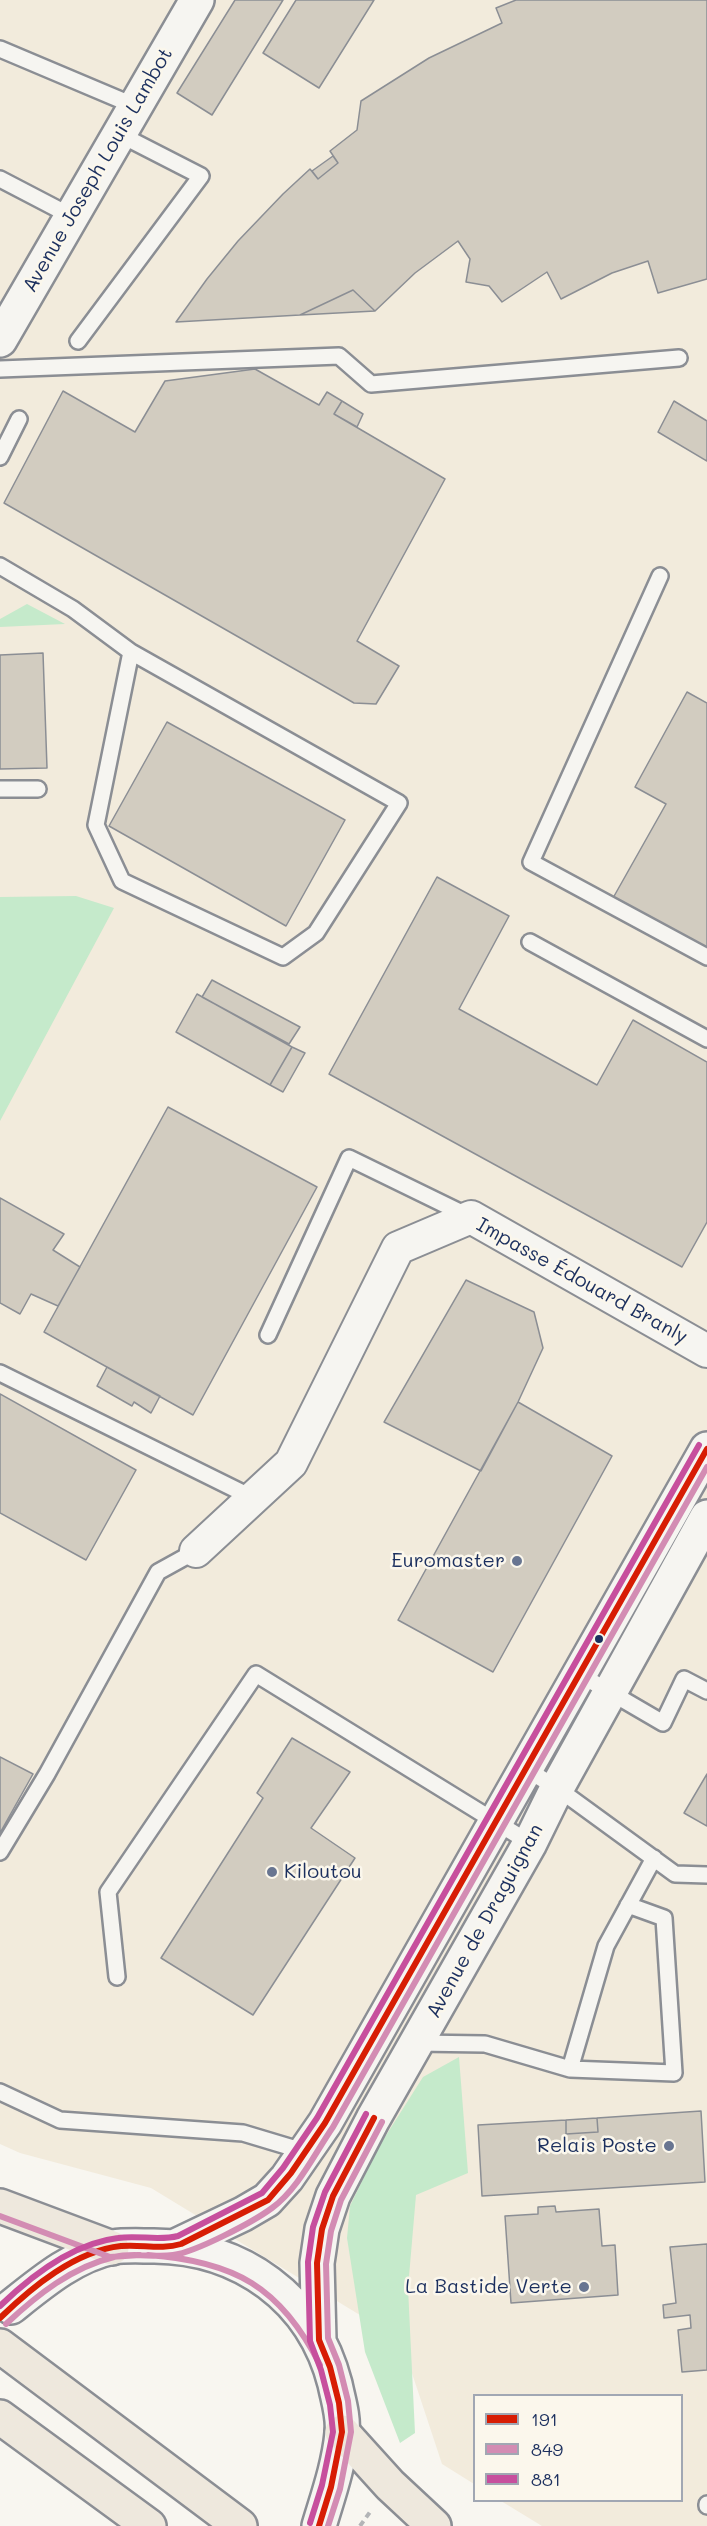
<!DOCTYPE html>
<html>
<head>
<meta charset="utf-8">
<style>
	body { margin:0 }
	#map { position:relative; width:707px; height:2526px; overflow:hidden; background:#f8f6f0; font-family:Mali,sans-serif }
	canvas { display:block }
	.legend { position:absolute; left:473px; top:2394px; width:210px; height:108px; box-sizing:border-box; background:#fbf7ec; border:2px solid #a1a7b3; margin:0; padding:8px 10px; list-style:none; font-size:18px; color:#1b2f5e }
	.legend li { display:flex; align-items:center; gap:12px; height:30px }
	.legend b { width:30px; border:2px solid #a1a7b3 }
</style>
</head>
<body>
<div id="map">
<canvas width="707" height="2526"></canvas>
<ul class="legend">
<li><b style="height:8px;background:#d71d04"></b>191</li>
<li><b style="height:8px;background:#d38cb3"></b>849</li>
<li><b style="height:8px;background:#c74f9d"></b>881</li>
</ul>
</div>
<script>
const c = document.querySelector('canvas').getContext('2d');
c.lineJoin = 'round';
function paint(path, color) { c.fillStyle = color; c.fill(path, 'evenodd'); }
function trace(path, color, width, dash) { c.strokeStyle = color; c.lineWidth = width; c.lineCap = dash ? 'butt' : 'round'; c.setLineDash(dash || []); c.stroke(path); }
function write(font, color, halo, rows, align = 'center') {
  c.font = font + ' Mali,sans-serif'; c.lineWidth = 5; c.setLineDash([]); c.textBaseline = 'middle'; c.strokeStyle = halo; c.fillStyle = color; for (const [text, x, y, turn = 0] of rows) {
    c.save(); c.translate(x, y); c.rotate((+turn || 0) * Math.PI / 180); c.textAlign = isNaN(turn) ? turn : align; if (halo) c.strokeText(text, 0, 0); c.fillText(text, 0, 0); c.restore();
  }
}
const built = new Path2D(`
	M0,0H707V2526H542L501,2501L682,2500V2396H474V2484L442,2464L401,2340L151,2188L20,2153L0,2144Z`);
const green = new Path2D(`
	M27,604L65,624L0,627V619Z
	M76,896L114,908L0,1121V897Z
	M459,2057L468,2173L416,2195L408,2288L415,2433L400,2443L365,2352L347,2238L350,2206L378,2148L423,2077Z`);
const building = new Path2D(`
	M235,0H283L212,115L177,93Z
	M296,0H374L319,88L263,53Z
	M516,0H707V279L658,293L648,261L612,273L561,299L547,272L502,302L489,286L466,282L470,259L458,241L415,273L375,311L353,290L300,315L176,322L207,279L238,241L283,194L310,169L318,179L338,163L330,151L357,130L361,101L429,58L502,23L496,8Z
	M333,156L338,163L318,179L312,171Z
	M353,290L375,311L300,315Z
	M255,369L319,405L327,392L342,401L334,414L445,479L357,641L399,666L376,704L354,703L4,503L63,391L135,432L165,381Z
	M342,401L363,414L357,427L334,414Z
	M674,401L707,421V461L658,432Z
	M43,653L47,768L0,769V655Z
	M687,692L707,703V950L613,898L666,804L635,787Z
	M167,722L345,820L286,926L109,826Z
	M437,877L509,916L459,1009L597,1085L633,1020L707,1062V1222L682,1267L329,1074Z
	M212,980L300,1027L289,1044L202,997Z
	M197,994L292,1047L270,1085L176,1032Z
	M292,1047L305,1053L283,1092L270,1085Z
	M168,1107L317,1187L193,1415L44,1332Z
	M0,1198L64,1234L53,1250L80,1267L58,1306L31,1294L20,1314L0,1303Z
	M466,1280L534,1312L543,1348L518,1402L481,1471L384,1422Z
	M107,1367L160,1396L151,1413L134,1402L132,1406L97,1386Z
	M0,1394L136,1470L86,1560L0,1513Z
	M518,1402L612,1456L493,1672L398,1620Z
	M292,1738L350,1772L311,1828L355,1858L253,2015L161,1958L263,1798L257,1793Z
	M0,1757L33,1774L0,1833Z
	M707,1774V1826L684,1813Z
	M701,2111L705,2182L482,2196L478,2125L566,2120V2134L598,2132L597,2118Z
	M597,2118L598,2132L566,2134V2120Z
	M555,2206L556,2212L599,2209L602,2246L615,2245L618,2295L511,2303L505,2216L538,2214V2207Z
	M707,2244V2370L682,2372L678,2330L691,2328L690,2315L664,2318L663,2305L676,2303L670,2247Z`);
const path = new Path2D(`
	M360,2526L370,2512`);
const service = new Path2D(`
	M0,49L135,106
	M0,179L71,216
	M78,341L201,176L119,134
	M0,369L339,356L371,384L679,358
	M0,457L19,419
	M0,566L73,609L131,652L399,803L316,933L283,957L122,881L96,825L131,652
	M660,576L531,862L707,957
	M0,789H38
	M530,942L707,1039
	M268,1335L349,1158L468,1216
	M0,1373L253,1498
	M579,1674L663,1723L684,1679L707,1691
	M526,1769L557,1788L675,1874L707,1875
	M0,1852L47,1774L158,1572L196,1551
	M117,1977L108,1892L256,1674L530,1843
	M416,2043L485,2044L570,2069L606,1946L654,1858
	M570,2069L674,2073L664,1918L628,1905
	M0,2092L60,2120L243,2133L303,2151
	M707,2504V2506`);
const minor = new Path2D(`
	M196,1551L291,1463L398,1248L471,1217L707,1351`);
const tertiary = new Path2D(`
	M0,340L197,0`);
const secondary = new Path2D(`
	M176,2246L243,2214L267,2200L287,2178L325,2123L707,1449
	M11,2307C41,2283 74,2255 113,2247C125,2245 141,2246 154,2246C241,2247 313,2298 335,2384C338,2399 344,2417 342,2433C339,2465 328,2496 319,2526
	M319,2340L317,2263L322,2229L333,2196L373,2119L530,1843L557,1788L707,1517`);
const motorway = new Path2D(`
	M0,2206L112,2248
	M0,2346L240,2526
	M0,2417L149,2526
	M342,2432L390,2485L434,2526`);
const bus1 = new Path2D(`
	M0,2318C32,2287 75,2251 121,2246C141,2244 161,2250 181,2244L268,2200L291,2173L325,2123L707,1449
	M319,2526L331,2487L342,2432L339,2403L330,2367L319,2340L317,2263L322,2229L333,2196L374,2118`);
const bus2 = new Path2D(`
	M0,2216L110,2257L140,2255
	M148,2255C234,2261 281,2287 320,2365
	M6,2324C37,2295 72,2267 114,2257C133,2252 154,2258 173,2255C196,2252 253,2222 272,2208C298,2189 315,2153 333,2127L707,1467
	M328,2526L340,2489L351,2432L348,2401L339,2365L328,2338L326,2264L331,2231L341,2200L382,2122`);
const bus3 = new Path2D(`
	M0,2306C31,2276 74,2243 118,2238C138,2235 159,2241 178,2236L262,2193L283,2168L317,2118L699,1445
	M310,2523L322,2485L333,2432L330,2405L321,2370L310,2341L308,2262L313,2227L325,2192L366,2114`);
const markers = [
	[517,1561,6,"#687591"],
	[599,1639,5,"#1b2f5e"],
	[272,1872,6,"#687591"],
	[669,2146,6,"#687591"],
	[584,2287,6,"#687591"]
];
const streetNames = [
	["Avenue Joseph Louis Lambot",98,170,-60],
	["Impasse Édouard Branly",582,1281,29],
	["Avenue de Draguignan",485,1921,-61]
];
const poiNames = [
	["Euromaster",505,1561],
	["Kiloutou",284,1872,"left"],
	["Relais Poste",657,2146],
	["La Bastide Verte",572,2287]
];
paint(built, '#f2ebdc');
paint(green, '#c5eacb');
paint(building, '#d2ccc0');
trace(building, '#8b8e94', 1.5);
trace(service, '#8b8e94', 20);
trace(minor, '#8b8e94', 36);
trace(tertiary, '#8b8e94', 38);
trace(secondary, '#8b8e94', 38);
trace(motorway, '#8b8e94', 38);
trace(path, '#b3b5b7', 4, [6, 4.5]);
trace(service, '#f6f5f1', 15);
trace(minor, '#f6f5f1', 32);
trace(tertiary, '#f6f5f1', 33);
trace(secondary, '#f6f5f1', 33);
trace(motorway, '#eee8dd', 33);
trace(bus1, '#d71d04', 6);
trace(bus2, '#d38cb3', 6);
trace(bus3, '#c74f9d', 6);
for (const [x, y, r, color] of markers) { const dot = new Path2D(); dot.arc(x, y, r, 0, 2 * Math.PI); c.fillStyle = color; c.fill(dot); trace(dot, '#fbf7ec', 2); }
write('20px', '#1b2f5e', '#fbf7ec', streetNames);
write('20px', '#1b2f5e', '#fbf7ec', poiNames, 'right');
</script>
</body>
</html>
